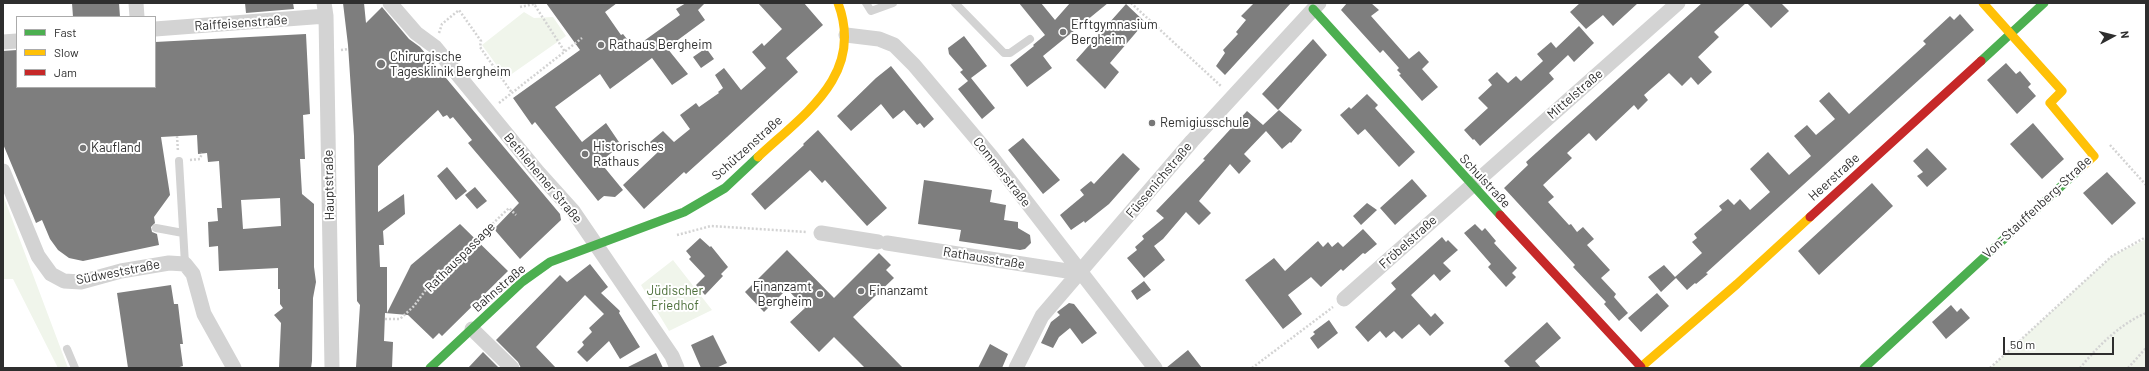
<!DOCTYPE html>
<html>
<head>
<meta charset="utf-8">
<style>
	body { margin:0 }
	#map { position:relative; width:2149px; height:371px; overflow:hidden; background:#fff; font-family:Barlow,sans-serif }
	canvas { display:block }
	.frame { position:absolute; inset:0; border:4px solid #2e2e2e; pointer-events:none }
	.legend { position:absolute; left:16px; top:16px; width:140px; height:72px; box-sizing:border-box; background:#fff; border:1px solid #ababab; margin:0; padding:5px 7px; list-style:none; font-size:12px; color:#2e2e2e }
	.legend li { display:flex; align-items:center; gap:8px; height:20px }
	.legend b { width:20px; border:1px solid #ababab }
	.north { position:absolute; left:2093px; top:16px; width:40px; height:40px; -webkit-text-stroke:3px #fff; paint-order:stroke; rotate:83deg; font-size:11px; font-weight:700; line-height:16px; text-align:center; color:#2e2e2e }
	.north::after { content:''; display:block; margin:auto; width:14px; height:18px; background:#2e2e2e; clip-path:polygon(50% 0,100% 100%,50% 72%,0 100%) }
	.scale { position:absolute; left:2003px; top:337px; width:111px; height:18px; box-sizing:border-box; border:2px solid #2e2e2e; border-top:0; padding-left:5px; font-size:12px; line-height:14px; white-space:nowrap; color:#2e2e2e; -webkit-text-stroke:3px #fff; paint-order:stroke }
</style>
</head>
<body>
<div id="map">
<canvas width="2149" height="371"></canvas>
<div class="frame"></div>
<ul class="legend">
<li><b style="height:5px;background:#4caf50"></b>Fast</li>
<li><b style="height:5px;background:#ffc107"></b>Slow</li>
<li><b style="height:5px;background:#c62828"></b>Jam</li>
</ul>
<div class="north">N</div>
<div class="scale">50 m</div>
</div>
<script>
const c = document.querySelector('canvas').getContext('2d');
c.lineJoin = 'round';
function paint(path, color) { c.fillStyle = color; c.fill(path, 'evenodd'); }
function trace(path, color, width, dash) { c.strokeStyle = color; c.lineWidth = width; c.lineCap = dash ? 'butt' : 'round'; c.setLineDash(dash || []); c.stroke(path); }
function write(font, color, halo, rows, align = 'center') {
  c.font = font + ' Barlow,sans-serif'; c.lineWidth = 4; c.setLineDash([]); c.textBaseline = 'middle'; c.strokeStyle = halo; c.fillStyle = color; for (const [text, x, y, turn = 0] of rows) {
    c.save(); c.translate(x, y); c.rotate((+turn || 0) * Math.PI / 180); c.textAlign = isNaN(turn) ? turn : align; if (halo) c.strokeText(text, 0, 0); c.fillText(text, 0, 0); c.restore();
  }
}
const green = new Path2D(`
	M524,12L534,18L553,17L566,36L506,78L482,45Z
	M3,195L68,368H58L13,279H3Z
	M2146,239V368H1990L2112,256Z
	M673,260L712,310L669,331L641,285Z`);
const building = new Path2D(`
	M72,3H119L120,17H73Z
	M245,3H293L294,9L246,13Z
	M343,3H364L366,23L382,7L409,39L420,47L560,214L561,220L520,259L494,229L519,203L468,143L472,140L453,117L450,119L447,115L443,117L438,110L378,166V212L404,194L405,214L383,231L384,245H379L380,267H387V313L411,265L460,224L508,271L442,336L439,333L433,339L408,315L385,313L384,341L393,342L392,368L356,367L360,305L357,301L354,136L348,45Z
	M546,3H617L605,12L621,35L623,34L634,48L680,15L676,9L686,3H705L698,10L705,20L667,48L688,74L672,85L652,58L610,89L600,74L555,107L582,142L606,123L621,145L600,162L623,190L615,197L604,196L598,201L535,122L532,125L513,98L580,50Z
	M758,3H804L823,25L786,58L798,72L727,137L686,174L684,172L644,209L623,185L658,152L650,142L663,131L674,142L690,129L680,115L696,103L699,107L719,93L718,92L723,88L715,75L724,68L741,90L766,68L752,52L762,43L764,46L782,29Z
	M1019,3H1041L1055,20L1070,3H1108L1043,56L1052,68L1027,87L1010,65L1034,46L1033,45L1045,35Z
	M1254,3H1291L1225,75L1216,66L1225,53L1223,50L1238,34L1236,32L1246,20L1241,16Z
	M1347,3H1371L1379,10L1371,16L1409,59L1419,51L1429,62L1422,69L1438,87L1422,101L1399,75L1401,74L1397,70L1399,68L1383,50L1380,53L1341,10Z
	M1580,3H1638L1613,26L1603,15L1586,29L1570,12Z
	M1702,3H1746L1714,32L1719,37L1698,57L1712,72L1698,85L1691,77L1682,86L1669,73L1644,95L1648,100L1638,110L1634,105L1596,141L1589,133L1567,153L1572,158L1543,185L1554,197L1548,202L1569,225L1571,224L1577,232L1583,227L1594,239L1587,245L1610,270L1601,278L1616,294L1614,297L1628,313L1619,321L1604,304L1606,302L1573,267L1575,265L1504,188L1528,165L1526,162Z
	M1747,3H1781L1789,11L1771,28Z
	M1126,4L1145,22L1110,63L1119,72L1105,89L1076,60Z
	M1960,14L1974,30L1706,273L1708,274L1696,284L1695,283L1687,290L1676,278L1661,292L1648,277L1664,265L1675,277L1702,253L1692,242L1697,238L1694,234L1722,210L1719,206L1728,199L1734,205L1740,199L1750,210L1770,192L1750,169L1768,152L1789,175L1811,156L1794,136L1807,125L1816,135L1835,119L1819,101L1829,92L1849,114L1926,44L1923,41L1950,16L1954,20Z
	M1579,26L1594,43L1574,62L1568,55L1549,73L1554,79L1480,146L1474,139L1473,140L1464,130L1488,108L1478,98L1492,85L1488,80L1497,72L1508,83L1516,76L1521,81L1543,61L1537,54L1551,42L1556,48Z
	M306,34L310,114L303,115L305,159H300L302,194L314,204V267L316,282L313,298L312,361L311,368H279L281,323L274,315L283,308L280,304V289H278V268L219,271L218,246L209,247L208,222L218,221L217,208H222L219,161L208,162L207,153L198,154L197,135L161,137L170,195L154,217L155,223L151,227L152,232L157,234L159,245L83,261L69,258L58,250L50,239L42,220L36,223L3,144V51L17,50V87H155V42ZM280,198L281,226L243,229L241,200Z
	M964,36L987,66L971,78L995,108L982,119L958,89L968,81L960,72L963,70L949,54L948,48Z
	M1313,39L1327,55L1278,110L1262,94Z
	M706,48L714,59L701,68L693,57Z
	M2006,63L2016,74L2020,71L2031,84L2028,87L2036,96L2017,114L1987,80Z
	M891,66L934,119L924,128L920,123L917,125L904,110L893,119L881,104L851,131L837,116L876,78Z
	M1367,94L1378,105L1375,108L1415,152L1399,167L1365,129L1358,135L1340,115L1349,107L1351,109Z
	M1279,110L1302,130L1291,143L1290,142L1282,149L1266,131L1244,154L1251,161L1239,174L1230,164L1199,201L1211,213L1199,225L1186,212L1163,239L1154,246L1165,260L1144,278L1127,258L1137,250L1135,247L1144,239L1142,236L1164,218L1156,211L1205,160L1203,159L1247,111L1263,125Z
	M2033,123L2064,159L2042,179L2010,144Z
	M818,130L887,208L867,226L825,180L822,183L810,170L765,210L751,194L804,145L803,144Z
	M1023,138L1060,180L1043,194L1008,150Z
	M1927,148L1947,169L1927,187L1917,176L1923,172L1913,161Z
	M1123,153L1140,169L1109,204L1085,223L1084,221L1071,230L1060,215L1084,195L1080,190L1091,181L1094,184Z
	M447,167L467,191L456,200L437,176Z
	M2107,172L2136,203L2112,225L2083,193Z
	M1412,179L1427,196L1395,225L1380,208Z
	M924,180L992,190L990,202L1006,205L1004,220L1018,222V228L1030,235L1031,243L1025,249L1020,250L959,241L961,230L918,224Z
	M1872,183L1893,206L1819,275L1798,251Z
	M475,187L487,201L477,209L465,195Z
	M1367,203L1377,210L1361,225L1353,216Z
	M1475,224L1482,231L1485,228L1496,241L1494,243L1517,268L1512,273L1516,277L1506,287L1488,267L1491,264L1464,233Z
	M1363,229L1377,244L1365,254L1363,253L1343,271L1341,269L1321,287L1311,277L1288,295L1302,314L1283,329L1245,280L1274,258L1285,271L1318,241L1323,247L1328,242L1332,247L1338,242L1343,247Z
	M1442,237L1446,242L1448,240L1458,250L1443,263L1451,271L1440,281L1434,274L1411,295L1431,317L1435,313L1444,323L1430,336L1419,324L1402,339L1394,331L1386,338L1380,331L1368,342L1355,327L1396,289L1391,283Z
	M700,238L710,247L711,246L728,267L721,274L723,276L705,295L696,285L705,276L689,259L691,257L686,251Z
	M787,250L834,298L879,253L891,265L886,270L894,278L853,317L903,368H865L834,337L819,352L790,322L805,308L787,289L764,312L745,292Z
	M590,264L608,287L601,293L620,311L619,313L640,347L620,359L609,341L587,362L577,352L584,345L582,342L592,332L589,328L604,314L585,295L536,347L556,368H521L518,362L496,340L560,275L567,282Z
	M1144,281L1151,290L1137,300L1131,291Z
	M171,285L174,304H178L180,321L183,344H180L183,366L176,368H128L117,293Z
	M1657,293L1669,306L1641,332L1628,318Z
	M1069,303L1074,304L1097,333L1082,344L1070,328L1059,337L1053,348L1041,343L1051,322L1060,315L1057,312Z
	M1951,305L1957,312L1961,308L1970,318L1946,339L1932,322Z
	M1329,320L1338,333L1318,349L1310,338L1315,334L1313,332Z
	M1547,322L1561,338L1535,361L1541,368H1511L1504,361Z
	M713,335L727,363L716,368H701L691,345Z
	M990,344L1008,354L1002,368H978Z
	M1188,350L1202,368H1166Z
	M483,352L499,368H468Z
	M656,353L663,368H626Z`);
const path = new Path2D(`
	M536,3L534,4L565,52
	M1131,3L1222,87
	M520,7L534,4
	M439,33L442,24L459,10L481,41L480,47L512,93
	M341,50L348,49
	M499,103L582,38
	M177,136L178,152
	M2110,145L2146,185
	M190,160L200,159L202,153
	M677,235L711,226L807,232
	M385,319H400L414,306L430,284L509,208L516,215
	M1252,368L1333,307
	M1990,368L2112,256L2146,237
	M2080,368C2098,346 2120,324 2146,313
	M2128,368L2146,348`);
const lane = new Path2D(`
	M866,3L871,11L893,3
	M955,3L1004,53H1010L1030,39
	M179,161L185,264
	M156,228L183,233
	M67,349L75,368`);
const street = new Path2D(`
	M136,3L137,17
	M324,3L326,16L332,368
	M390,3L416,33L435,47L537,171L573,211L672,356L677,368
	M155,29L326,16
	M846,35L879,39L894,45L914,65L991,156L1155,368
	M3,42L17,41
	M3,171L38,256L51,274L64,281L81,282L121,271L169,263L185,264L193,274L204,314L234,368
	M821,233L878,242
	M887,243L1080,273
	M1344,299L1678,3
	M472,329L512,368
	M1016,368L1042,316L1192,141L1319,3`);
const fast = new Path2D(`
	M1313,9L1500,215
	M1981,61L2044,3
	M430,368L522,282L550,262L684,212L725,188L758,157
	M1864,368L2082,167`);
const slow = new Path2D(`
	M1983,3L2062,91L2050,103L2094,156L2082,167
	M758,157C804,114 865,75 838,3
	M1640,368L1737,284L1810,217`);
const jam = new Path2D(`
	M1500,215L1641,367
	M1810,217L1981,61`);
const markers = [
	[1063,32,4,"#777"],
	[601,45,4,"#777"],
	[381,64,5,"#777"],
	[1152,123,4,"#777"],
	[83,148,4,"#777"],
	[585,154,4,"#777"],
	[861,291,4,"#777"],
	[820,294,4,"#777"]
];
const streetNames = [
	["Raiffeisenstraße",241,23,-4],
	["Mittelstraße",1575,94,-41],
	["Schützenstraße",747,148,-42],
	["Commerstraße",1002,172,52],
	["Heerstraße",1834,177,-42],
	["Bethlehemer Straße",543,178,50],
	["Füssenichstraße",1159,180,-50],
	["Schulstraße",1485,181,47],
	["Hauptstraße",329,185,-91],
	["Von-Stauffenberg-Straße",2037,207,-43],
	["Fröbelstraße",1408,242,-42],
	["Rathauspassage",460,257,-45],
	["Rathausstraße",984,258,9],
	["Südweststraße",118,272,-11],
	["Bahnstraße",499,288,-41]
];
const poiNames = [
	["Erftgymnasium",1071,25],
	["Bergheim",1071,40],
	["Rathaus Bergheim",609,45],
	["Chirurgische",390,57],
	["Tagesklinik Bergheim",390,72],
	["Remigiusschule",1160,123],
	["Historisches",593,147],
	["Rathaus",593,162],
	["Kaufland",91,148],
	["Finanzamt",812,287,"right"],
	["Bergheim",812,302,"right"],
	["Finanzamt",869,291]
];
const parkNames = [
	["Jüdischer",675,291],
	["Friedhof",675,306]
];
paint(green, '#f0f5eb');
paint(building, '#7e7e7e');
trace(path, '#d3d3d3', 2.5, [2, 2]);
trace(lane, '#d3d3d3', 8);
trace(street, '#d3d3d3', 15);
trace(fast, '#4caf50', 9);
trace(slow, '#ffc107', 9);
trace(jam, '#c62828', 9);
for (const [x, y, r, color] of markers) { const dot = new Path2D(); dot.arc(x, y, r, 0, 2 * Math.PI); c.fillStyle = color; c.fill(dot); trace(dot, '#fff', 1.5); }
write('13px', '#2e2e2e', '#fff', streetNames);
write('13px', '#2e2e2e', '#fff', poiNames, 'left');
write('13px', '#4b6e38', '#fff', parkNames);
</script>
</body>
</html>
